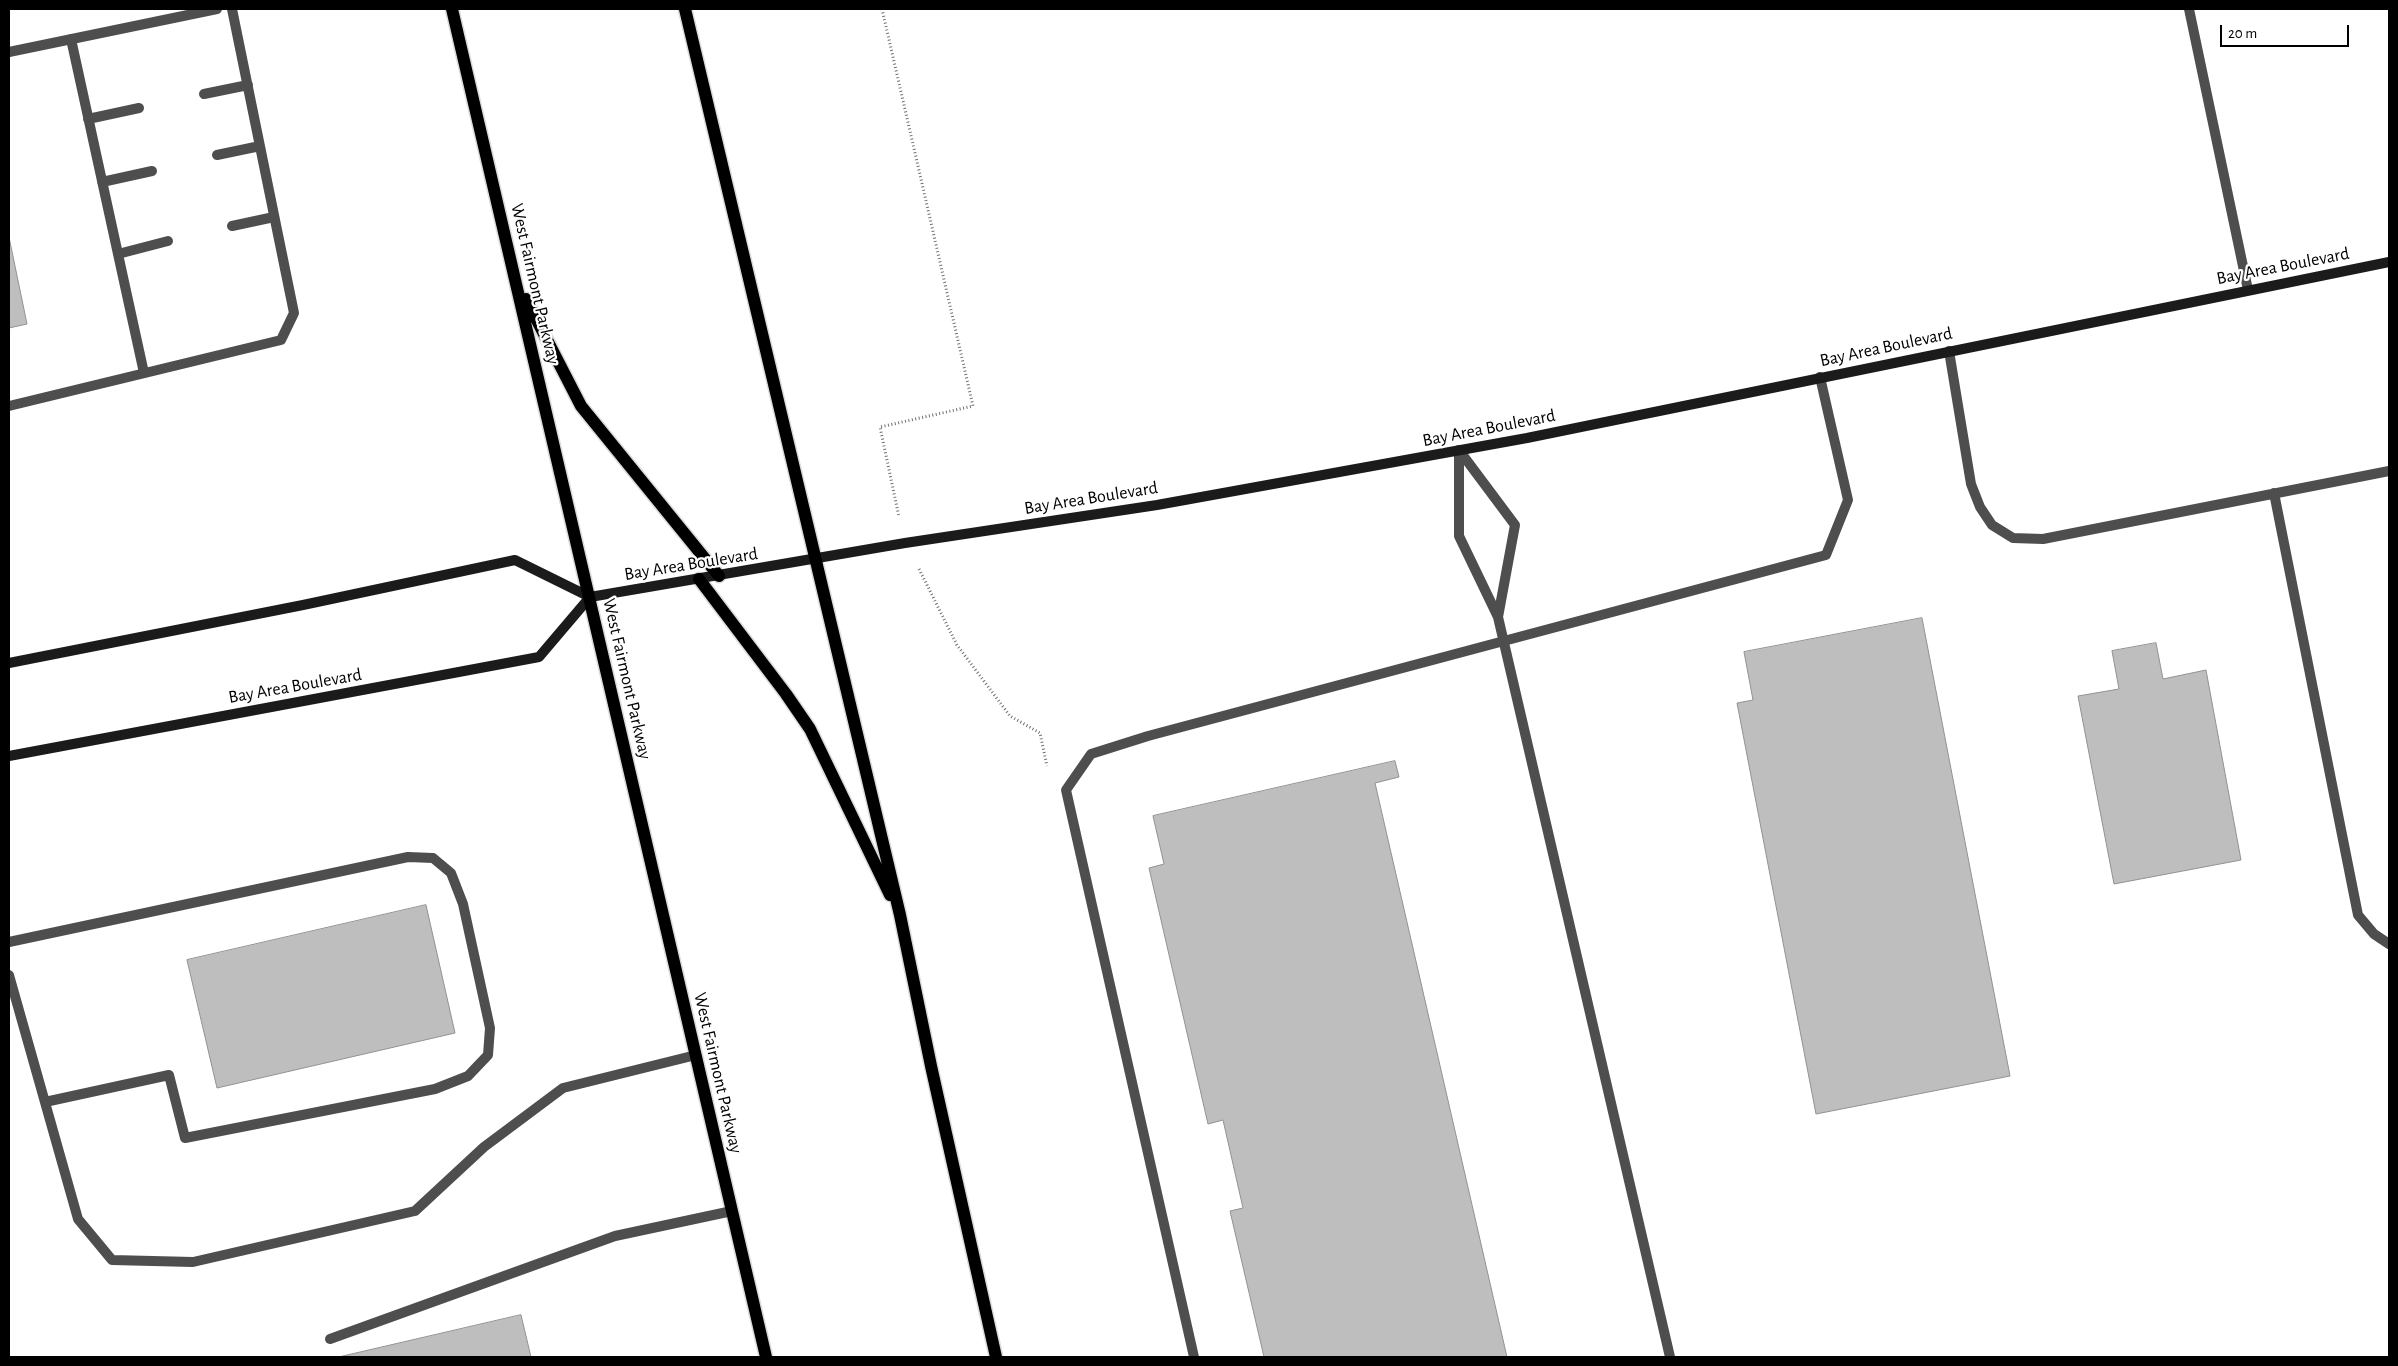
<!DOCTYPE html>
<html>
<head>
<meta charset="utf-8">
<style>
	body { margin:0 }
	#map { position:relative; width:2398px; height:1366px; overflow:hidden; background:#fff; font-family:"Alegreya Sans",sans-serif }
	canvas { display:block }
	.frame { position:absolute; inset:0; border:10px solid #000; pointer-events:none }
	.scale { position:absolute; left:2220px; top:25px; width:129px; height:22px; box-sizing:border-box; border:2px solid #000; border-top:0; padding-left:6px; font-size:15px; line-height:18px; white-space:nowrap; color:#000; -webkit-text-stroke:4px #fff; paint-order:stroke }
</style>
</head>
<body>
<div id="map">
<canvas width="2398" height="1366"></canvas>
<div class="frame"></div>
<div class="scale">20 m</div>
</div>
<script>
const c = document.querySelector('canvas').getContext('2d');
c.lineJoin = 'round';
function paint(path, color) { c.fillStyle = color; c.fill(path, 'evenodd'); }
function trace(path, color, width, dash) { c.strokeStyle = color; c.lineWidth = width; c.lineCap = dash ? 'butt' : 'round'; c.setLineDash(dash || []); c.stroke(path); }
function write(font, color, halo, rows, align = 'center') {
  c.font = font + ' "Alegreya Sans",sans-serif'; c.lineWidth = 4.5; c.setLineDash([]); c.textBaseline = 'middle'; c.strokeStyle = halo; c.fillStyle = color; for (const [text, x, y, turn = 0] of rows) {
    c.save(); c.translate(x, y); c.rotate((+turn || 0) * Math.PI / 180); c.textAlign = isNaN(turn) ? turn : align; if (halo) c.strokeText(text, 0, 0); c.fillText(text, 0, 0); c.restore();
  }
}
const building = new Path2D(`
	M9,237L27,324L9,328Z
	M1922,618L2010,1076L1816,1114L1737,703L1753,700L1744,652Z
	M2156,643L2163,679L2206,670L2241,860L2114,884L2078,696L2119,689L2112,651Z
	M1395,761L1399,777L1375,783L1507,1357H1264L1230,1211L1243,1208L1223,1120L1208,1124L1149,868L1164,864L1153,816Z
	M426,905L455,1033L217,1088L187,960Z
	M521,1315L531,1357H339Z`);
const path = new Path2D(`
	M882,9L973,406L880,427L899,517
	M919,569L957,645L1010,716L1040,733L1047,766`);
const service = new Path2D(`
	M2189,9L2248,290
	M71,39L144,373
	M9,52L217,9
	M204,94L248,85
	M88,119L139,108
	M217,155L260,146
	M102,182L152,171
	M232,226L274,217
	M118,254L168,241
	M1949,351L1971,484L1980,507L1992,525L2013,538L2043,539L2389,471
	M9,406L281,340L294,313L232,9
	M1459,450V536L1498,617L1670,1357
	M1459,450L1515,525L1498,617
	M2274,493L2358,915L2374,934L2389,944
	M9,942L408,857L433,858L451,873L463,904L490,1028L488,1055L468,1076L435,1089L185,1138L169,1075L45,1102
	M9,975L78,1219L112,1260L193,1262L415,1211L484,1147L563,1088L696,1055
	M330,1339L615,1236L732,1211
	M1194,1357L1066,790L1091,754L1148,736L1826,555L1848,500L1820,377`);
const secondary = new Path2D(`
	M9,663L303,605L515,560L590,597L905,543L1157,505L1527,438L2389,262
	M9,756L539,657L590,597`);
const primary = new Path2D(`
	M452,9L766,1357
	M685,9L900,915L931,1066L996,1357
	M526,299L581,406L719,576
	M699,579L786,694L810,729L890,895`);
const streetNames = [
	["Bay Area Boulevard",2283,266,-11],
	["West Fairmont Parkway",535,284,77],
	["Bay Area Boulevard",1886,347,-12],
	["Bay Area Boulevard",1489,428,-11],
	["Bay Area Boulevard",1091,498,-9],
	["Bay Area Boulevard",691,564,-9],
	["West Fairmont Parkway",627,679,77],
	["Bay Area Boulevard",295,686,-10],
	["West Fairmont Parkway",718,1073,77]
];
paint(building, '#bebebe');
trace(building, '#929292', 1);
trace(primary, '#dbdbdb', 15);
trace(path, '#707070', 3, [1, 2.5]);
trace(service, '#4e4e4e', 10);
trace(secondary, '#1b1b1b', 10);
trace(primary, '#000', 12);
write('18px', '#000', '#fff', streetNames);
</script>
</body>
</html>
